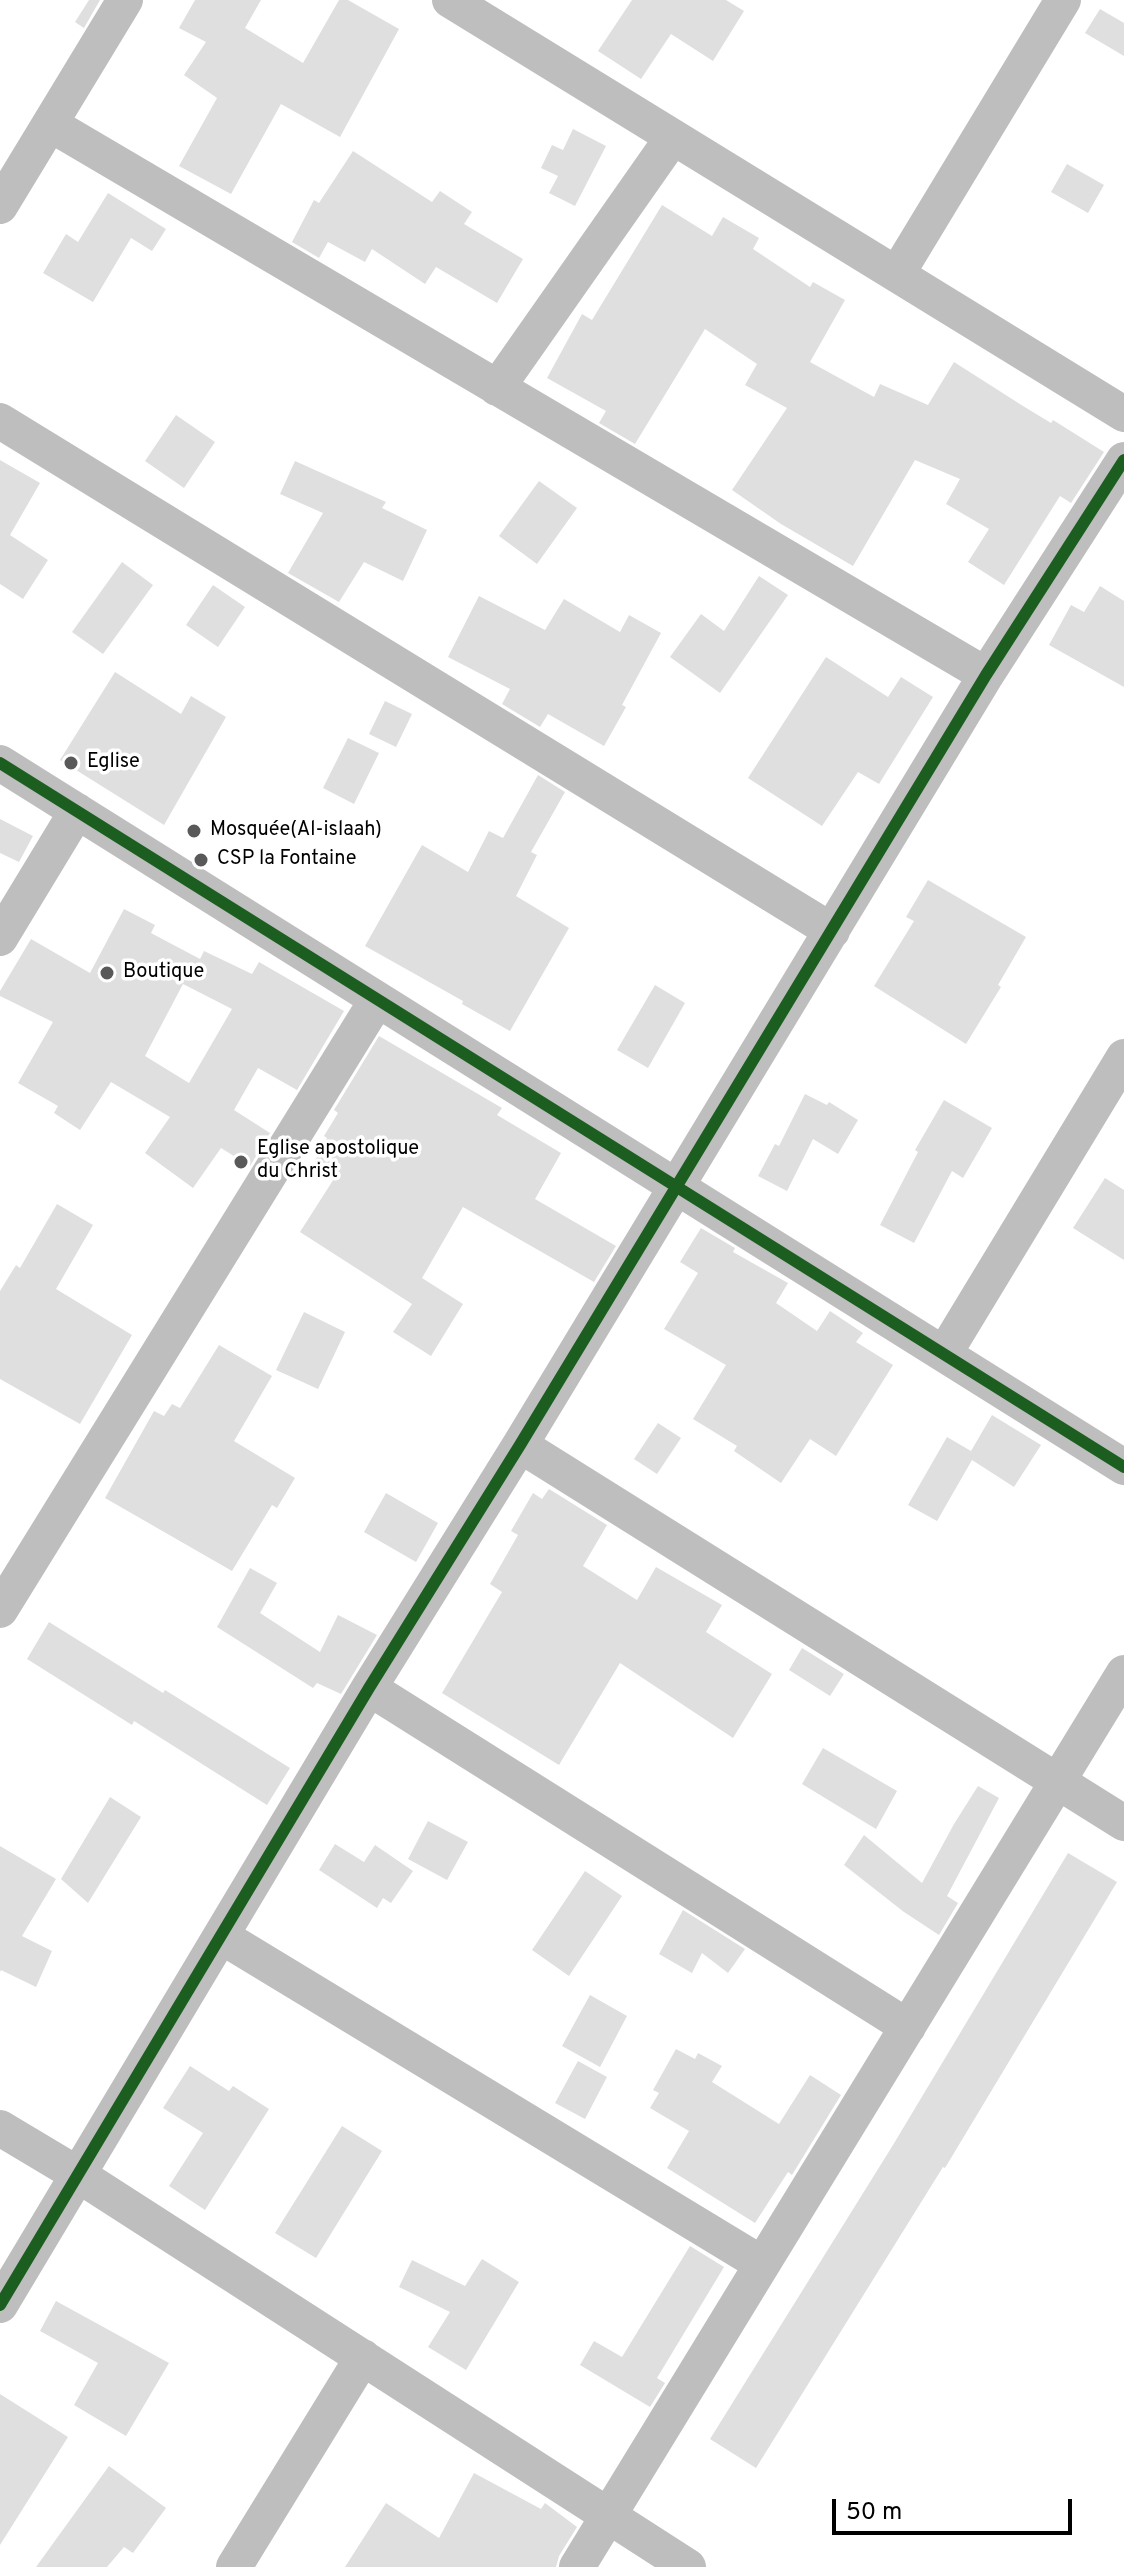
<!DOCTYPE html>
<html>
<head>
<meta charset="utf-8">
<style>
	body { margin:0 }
	#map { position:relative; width:1124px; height:2567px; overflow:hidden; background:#fff; font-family:Overpass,sans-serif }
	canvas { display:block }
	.scale { position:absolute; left:832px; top:2499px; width:240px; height:36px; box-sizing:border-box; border:4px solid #000; border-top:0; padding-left:10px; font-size:24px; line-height:28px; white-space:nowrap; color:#000; -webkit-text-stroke:6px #fff; paint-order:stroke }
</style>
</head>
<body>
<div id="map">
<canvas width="1124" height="2567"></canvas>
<div class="scale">50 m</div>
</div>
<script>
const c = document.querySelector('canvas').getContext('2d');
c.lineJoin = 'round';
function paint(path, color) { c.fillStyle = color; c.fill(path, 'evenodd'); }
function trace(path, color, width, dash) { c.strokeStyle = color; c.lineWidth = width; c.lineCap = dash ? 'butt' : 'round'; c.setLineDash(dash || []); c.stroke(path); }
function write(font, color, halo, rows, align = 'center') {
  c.font = font + ' Overpass,sans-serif'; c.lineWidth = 7; c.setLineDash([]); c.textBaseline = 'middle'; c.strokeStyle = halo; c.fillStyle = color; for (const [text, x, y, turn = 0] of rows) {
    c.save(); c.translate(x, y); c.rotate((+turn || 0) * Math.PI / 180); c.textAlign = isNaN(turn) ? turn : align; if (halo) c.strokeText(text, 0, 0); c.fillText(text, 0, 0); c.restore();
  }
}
const building = new Path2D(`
	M89,0H100L84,28L75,22Z
	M195,0H261L245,28L303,63L339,0H348L399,29L340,137L281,104L231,194L179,166L217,98L184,75L206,42L179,28Z
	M632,0H726L744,11L713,61L671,34L641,79L598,51Z
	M1100,9L1124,23V56L1085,33Z
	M573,129L606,146L575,206L549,193L558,176L541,168L552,145L563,150Z
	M353,151L432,202L440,191L472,212L464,224L523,259L497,303L436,267L425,284L372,249L365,262L328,242L319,258L292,242L314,200L319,203Z
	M1067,164L1104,185L1088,213L1051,192Z
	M108,193L166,229L152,251L131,238L93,302L43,273L66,234L78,242Z
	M662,205L712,236L723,217L759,238L753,249L810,287L813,282L845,300L810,362L874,397L880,384L928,405L954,362L1023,406L1051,423L1053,420L1104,452L1071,503L1060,496L1004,585L968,562L989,529L946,504L960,479L915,460L853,566L781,524L732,490L787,408L745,385L757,364L705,329L635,444L599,423L606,411L547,378L582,314L592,320Z
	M176,415L215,442L184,488L145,461Z
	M0,460L40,483L10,535L48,560L23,599L0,584Z
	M295,461L386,502L382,508L427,530L403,581L364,562L339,602L288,573L323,513L280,494Z
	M539,481L577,508L537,564L499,536Z
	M122,562L153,585L103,654L72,632Z
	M759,576L788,595L720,693L670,657L701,614L724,631Z
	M213,585L245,607L218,647L186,625Z
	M1100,586L1124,601V687L1049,645L1071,605L1084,612Z
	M479,596L545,630L564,599L620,632L629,615L661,633L622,705L626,707L604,746L548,714L540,727L502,704L510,689L448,657Z
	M826,657L888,697L901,677L933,697L879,784L858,772L822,826L748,778Z
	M115,672L181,714L191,696L226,717L164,825L60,760Z
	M385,701L412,714L396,747L369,734Z
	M348,738L379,753L354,804L323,788Z
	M538,775L565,792L531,852L537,855L516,896L569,928L510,1031L462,1004L463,1001L365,946L422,845L468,872L489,831L503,838Z
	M0,819L33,836L19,862L0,853Z
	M928,880L1026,937L998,985L1001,987L966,1044L874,986L914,921L906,917Z
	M124,909L155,925L151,933L200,959L204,951L252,974L259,962L344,1011L297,1090L258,1068L234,1110L270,1133L250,1166L221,1148L193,1188L145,1153L170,1117L111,1082L80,1130L54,1113L58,1106L18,1083L53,1022L0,996V991L31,939L90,973ZM183,984L232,1009L189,1083L145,1056Z
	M655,985L685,1003L648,1068L617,1050Z
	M379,1036L502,1108L497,1115L561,1153L535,1199L616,1246L594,1282L463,1207L422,1278L463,1304L431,1356L393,1332L412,1304L300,1232L337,1174L315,1161L327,1138L324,1136L338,1113L334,1110Z
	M805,1094L827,1105L829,1102L858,1120L838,1154L813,1139L787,1191L758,1176L775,1144L779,1146Z
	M944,1100L992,1128L963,1178L952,1171L914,1243L880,1225L918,1152L915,1150Z
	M1105,1178L1124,1190V1260L1073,1228Z
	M57,1204L93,1225L56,1289L132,1335L80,1424L0,1379V1291L16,1265L20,1268Z
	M701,1228L735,1248L733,1252L788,1283L776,1303L817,1331L830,1311L863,1333L856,1342L893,1365L836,1456L810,1439L781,1483L734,1451L737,1446L693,1419L726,1365L664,1329L698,1273L680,1262Z
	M304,1312L345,1332L318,1389L276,1370Z
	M219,1345L272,1376L234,1441L295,1478L277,1508L272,1505L232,1571L105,1498L154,1411L164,1416L172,1404L180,1408Z
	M992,1415L1041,1445L1014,1487L972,1460L937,1521L908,1505L947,1437L971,1451Z
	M658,1423L681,1438L657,1474L634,1459Z
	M549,1489L607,1525L583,1566L637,1600L656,1567L722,1605L706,1632L772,1674L733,1738L620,1663L559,1765L442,1693L502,1592L490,1584L518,1535L511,1531L533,1493L542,1499Z
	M386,1493L438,1523L416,1562L364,1532Z
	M250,1568L277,1583L260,1613L320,1652L338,1615L377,1635L341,1694L317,1683L313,1688L217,1627Z
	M49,1622L163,1693L165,1690L290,1768L267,1805L134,1721L132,1725L27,1659Z
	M802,1648L844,1674L830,1696L789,1670Z
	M823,1748L897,1791L876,1829L802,1784Z
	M978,1786L999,1798L947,1896L958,1903L939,1935L904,1912L844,1865L864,1835L922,1883L954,1824Z
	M110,1797L141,1817L88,1903L61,1879Z
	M428,1821L468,1842L447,1880L408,1859Z
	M335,1844L364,1862L375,1845L413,1871L391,1903L383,1898L377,1908L319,1870Z
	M0,1846L56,1879L22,1936L52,1951L36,1987L1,1970L0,1972Z
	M1068,1853L1117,1882L945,2168L943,2167L756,2468L710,2439L893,2145Z
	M585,1871L622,1896L569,1976L532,1950Z
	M683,1910L745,1949L728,1973L702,1953L692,1973L659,1954Z
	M590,1995L627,2016L600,2067L562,2046Z
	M676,2049L695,2059L698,2053L722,2066L712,2082L779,2124L810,2075L841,2095L792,2175L788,2172L755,2223L667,2168L689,2131L650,2108L659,2093L653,2090Z
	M578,2061L607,2077L585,2119L555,2103Z
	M190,2066L229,2091L233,2086L269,2109L205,2210L169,2186L203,2133L163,2108Z
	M342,2126L382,2151L316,2258L275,2233Z
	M690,2246L724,2267L657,2378L665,2383L650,2407L580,2365L594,2341L622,2357Z
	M482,2259L519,2282L466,2370L428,2347L450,2312L399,2287L412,2260L465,2286Z
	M56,2301L169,2363L126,2436L74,2405L98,2363L40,2331Z
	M0,2394L68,2437L0,2545Z
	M109,2466L166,2508L133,2553L124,2547L107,2567H36Z
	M474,2473L541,2509L545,2503L577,2527L559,2556L556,2567H345L386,2503L439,2538Z`);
const minor = new Path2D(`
	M450,0L1124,414
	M50,124L986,675
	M0,206L125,0
	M897,274L1063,0
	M497,388L673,137
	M0,421L832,931
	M0,763L1124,1467
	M0,938L77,811
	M944,1354L1124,1057
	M520,1445L1124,1823
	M0,1610L377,1000
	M369,1688L908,2027
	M221,1936L762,2264
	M0,2128L77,2174L688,2567
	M0,2305L369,1688L520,1445L986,675L1124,460
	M234,2567L363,2357
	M577,2567L1124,1673`);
const cycleway = new Path2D(`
	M0,763L1124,1467
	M0,2305L369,1688L520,1445L986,675L1124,460`);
const markers = [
	[71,763,8,"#595959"],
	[194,831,8,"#595959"],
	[201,860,8,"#595959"],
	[107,973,8,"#595959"],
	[241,1162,8,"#595959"]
];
const poiNames = [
	["Eglise",87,763],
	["Mosquée(Al-islaah)",210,831],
	["CSP la Fontaine",217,860],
	["Boutique",123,973],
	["Eglise apostolique",257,1150],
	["du Christ",257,1173]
];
paint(building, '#dfdfdf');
trace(minor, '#bebebe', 36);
trace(cycleway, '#1b5e20', 12);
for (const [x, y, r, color] of markers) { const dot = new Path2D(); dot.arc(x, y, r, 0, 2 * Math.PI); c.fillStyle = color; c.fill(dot); trace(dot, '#fff', 3); }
write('20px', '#000', '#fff', poiNames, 'left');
</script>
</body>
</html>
